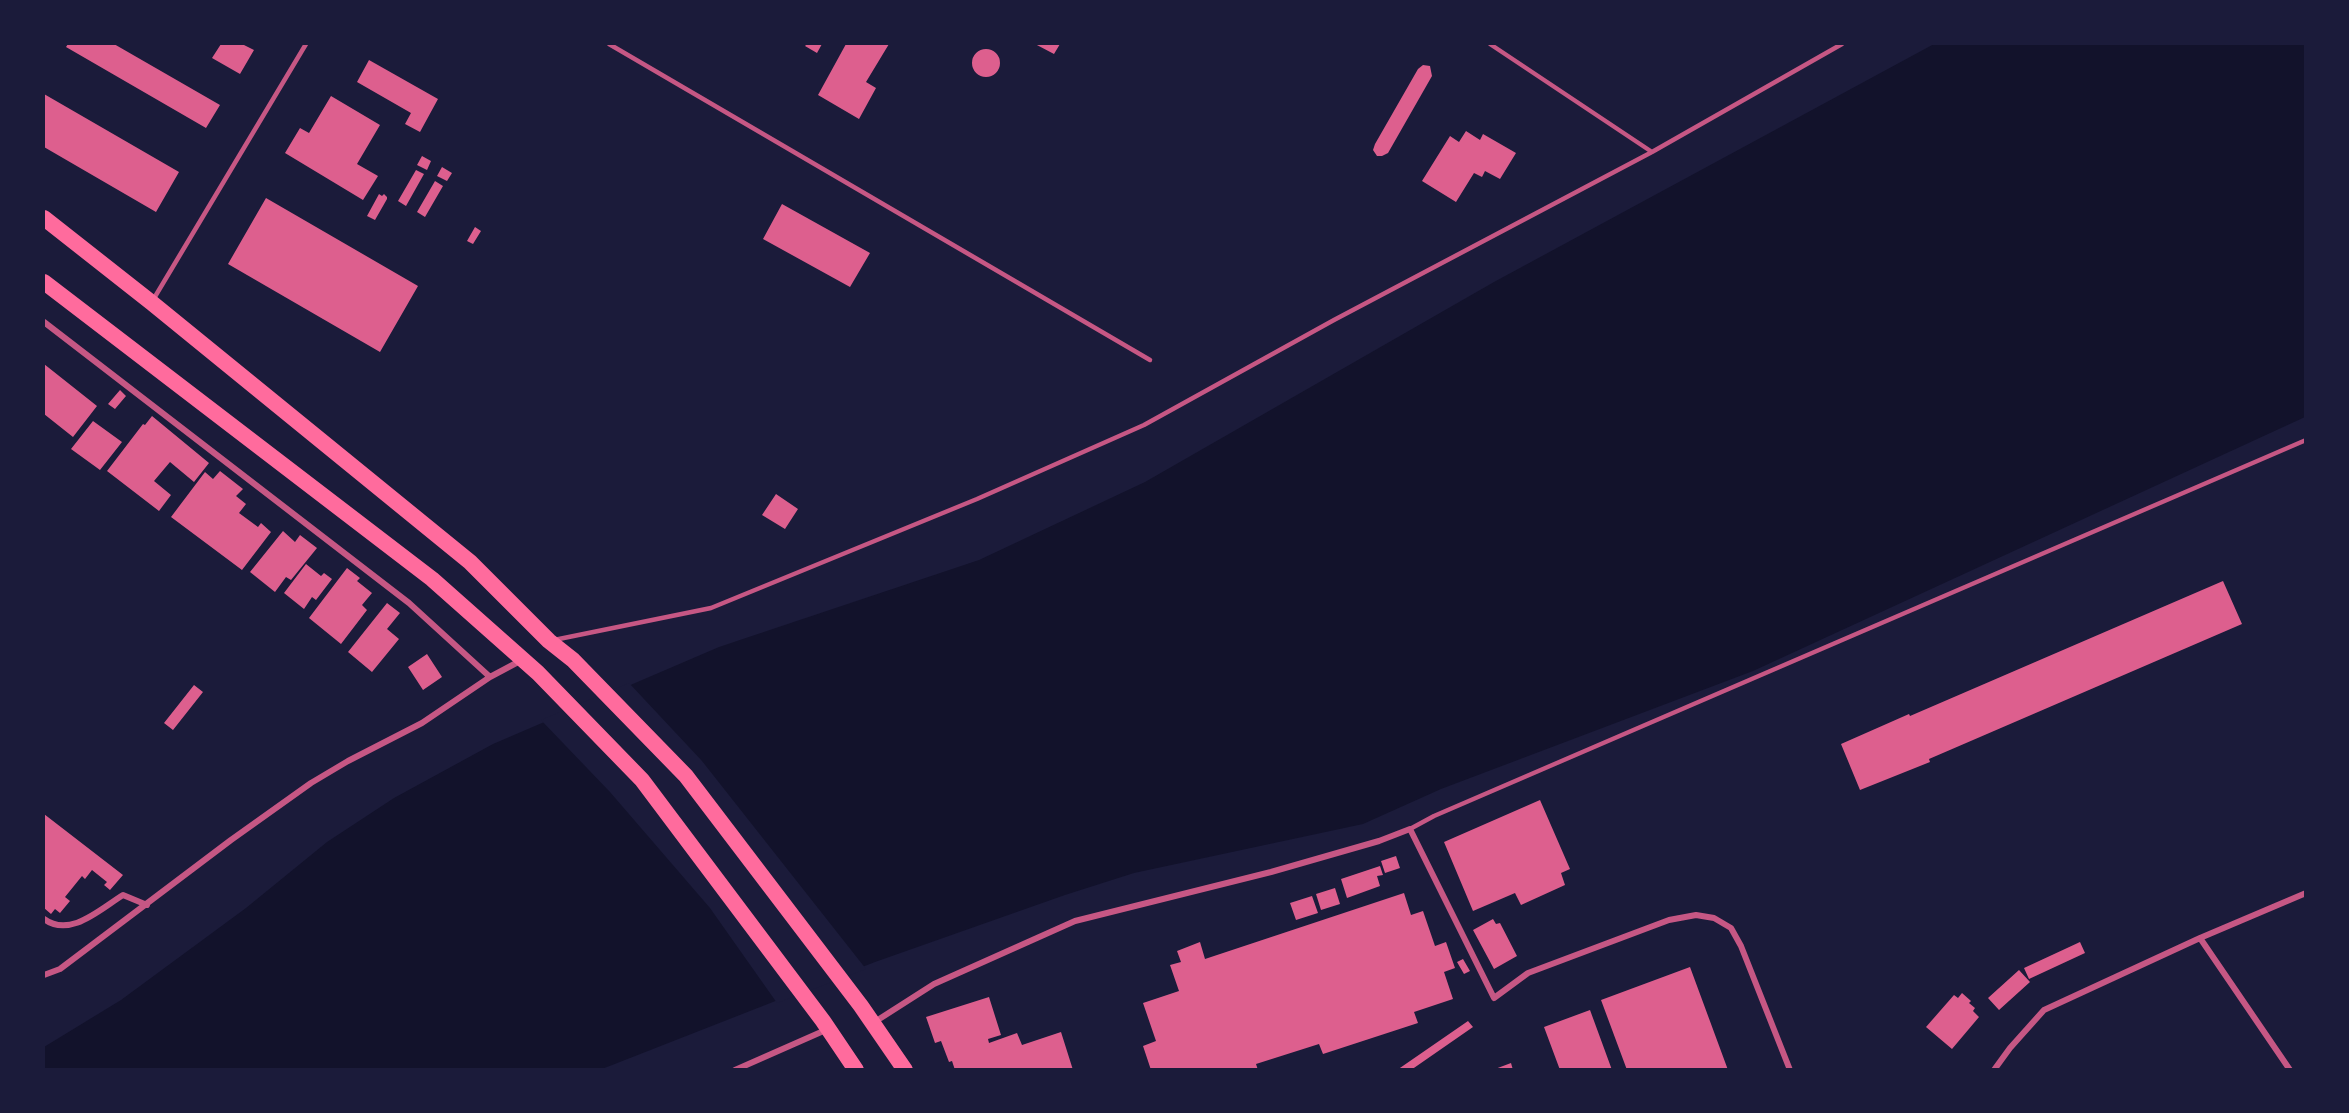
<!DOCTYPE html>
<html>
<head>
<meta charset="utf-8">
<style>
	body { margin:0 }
	#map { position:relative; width:2349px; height:1113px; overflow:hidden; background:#1b1b3a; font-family:"Work Sans",sans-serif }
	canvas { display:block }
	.frame { position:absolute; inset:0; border:45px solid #1b1b3a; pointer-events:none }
</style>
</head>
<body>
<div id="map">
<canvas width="2349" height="1113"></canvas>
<div class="frame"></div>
</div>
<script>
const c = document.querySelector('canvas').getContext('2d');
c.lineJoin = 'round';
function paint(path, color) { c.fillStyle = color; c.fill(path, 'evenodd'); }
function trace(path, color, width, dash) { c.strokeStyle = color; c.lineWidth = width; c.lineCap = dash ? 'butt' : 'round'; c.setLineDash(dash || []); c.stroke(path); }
const water = new Path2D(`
	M1934,44H2305V417L1753,671L1441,789L1363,824L1134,873L1065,895L875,962L602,1069L44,1070V1047L121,1000L246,908L327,842L394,798L493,744L719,647L979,560L1145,482L1494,282Z`);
const pier = new Path2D(`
	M629,683L702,761L866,969L777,1003L710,908L610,792L541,720Z`);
const building = new Path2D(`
	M68,44H114L220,105L206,128L66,47Z
	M221,44H242L254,50L240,74L212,58Z
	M807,44H822L817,53L805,46Z
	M846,44H889L866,82L876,88L859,119L818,95Z
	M1035,44H1060L1054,54Z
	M972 63a14 14 0 1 1 28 0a14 14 0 1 1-28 0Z
	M369,60L438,99L420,132L405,124L411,113L357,82Z
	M1423,65L1430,66L1432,76L1388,153L1382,156H1377L1373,150L1375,144L1418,69Z
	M44,94L179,172L156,212L44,147Z
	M331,96L380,125L357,164L378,176L363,200L285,153L300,128L309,133Z
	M1466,131L1480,140L1483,134L1516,153L1500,179L1485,171L1482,177L1474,173L1456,202L1422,181L1450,136L1459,142Z
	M422,156L431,161L427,170L417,165Z
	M442,167L452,173L447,181L437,176Z
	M416,170L424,174L406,206L398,201Z
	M435,181L443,186L425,217L417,212Z
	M379,194L382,196L384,194L387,197V199L375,220L367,216Z
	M266,198L418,286L380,352L228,264Z
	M782,204L870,253L850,287L763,239Z
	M475,227L481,231L473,244L467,241Z
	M44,364L97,406L73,437L44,414Z
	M120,390L126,396L115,409L108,404Z
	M152,416L209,463L194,482L170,462L154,481L171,495L159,511L107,471L143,424L145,425Z
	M93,421L122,442L100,470L71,449Z
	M220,471L243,489L236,496L246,504L239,513L258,527L261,523L271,532L242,570L171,517L205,472L213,479Z
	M776,494L798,509L785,529L762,515Z
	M283,531L295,542L300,535L317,548L291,580L286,577L275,592L250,572Z
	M306,564L321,576L324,573L332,579L316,600L312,597L304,609L284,593Z
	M347,568L360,578L357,581L372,593L362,605L367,610L341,644L309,618Z
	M2223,581L2242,624L1929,759L1930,762L1860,790L1841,744L1909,714L1910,716Z
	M387,603L400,613L387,629L399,639L372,672L348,652Z
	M427,654L442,677L423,690L408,667Z
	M194,685L203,692L173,730L164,723Z
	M1540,800L1570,869L1561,873L1565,885L1521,905L1515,893L1473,911L1444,842Z
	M44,814L123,875L110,890L104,885L107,882L92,870L85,879L82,876L65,897L70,901L60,913L55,909L51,914L44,908Z
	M1396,856L1400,868L1385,873L1381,861Z
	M1380,866L1383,875L1377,876L1380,886L1347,898L1341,879Z
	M1335,888L1340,904L1321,910L1316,894Z
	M1404,893L1411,915L1423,911L1435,946L1446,942L1455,968L1444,972L1453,999L1414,1012L1418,1023L1323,1054L1319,1044L1256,1064L1258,1070H1151L1143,1046L1156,1041L1143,1003L1179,991L1170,965L1181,962L1177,951L1200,942L1205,959Z
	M1312,896L1318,913L1296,920L1290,903Z
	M1493,919L1496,924L1500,923L1517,956L1494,969L1473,930Z
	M2080,942L2085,953L2029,979L2024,968Z
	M1463,959L1470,971L1464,974L1457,962Z
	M1690,967L1728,1070H1627L1601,1000Z
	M2019,970L2030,982L1999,1010L1988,998Z
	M1962,993L1971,1001L1969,1003L1975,1008L1973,1011L1979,1017L1952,1049L1926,1027L1954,995L1958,998Z
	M989,997L1001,1035L988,1039L989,1043L1017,1033L1022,1045L1061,1032L1073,1070H955L952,1061L949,1062L941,1041L935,1043L926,1017Z
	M1590,1010L1612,1070H1560L1544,1027Z
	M1468,1021L1473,1027L1411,1070H1397Z
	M1511,1063L1513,1070H1495V1069Z`);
const service = new Path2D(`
	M609,44L1150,360
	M1490,44L1652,152
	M153,300L306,44
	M554,640L711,608L977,499L1144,425L1334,320L1652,152L1842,44
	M1410,829L1434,816L2306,440`);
const minor = new Path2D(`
	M44,322L409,603L490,677
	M44,919C70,938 99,910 123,895L147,905
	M2200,938L2290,1070
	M44,975L60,969L231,840L311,783L348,761L422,723L490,677L520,661
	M873,1023L934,984L1075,921L1271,872L1379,841L1410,829L1494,998L1528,973L1669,920L1696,915L1714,918L1731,928L1741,946L1790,1070
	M735,1070L828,1029
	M1994,1070L2010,1048L2044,1010L2200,938L2306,893`);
const trunk = new Path2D(`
	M44,218L152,303L470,562L549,641L573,660L686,776L861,1006L905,1070
	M44,282L432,579L538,673L642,780L823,1021L856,1070`);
paint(water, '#12122b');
paint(pier, '#1b1b3a');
paint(building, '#dd5f8e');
trace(service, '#c65784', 4.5);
trace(minor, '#c65784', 6);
trace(trunk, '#ff6b9d', 16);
</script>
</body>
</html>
